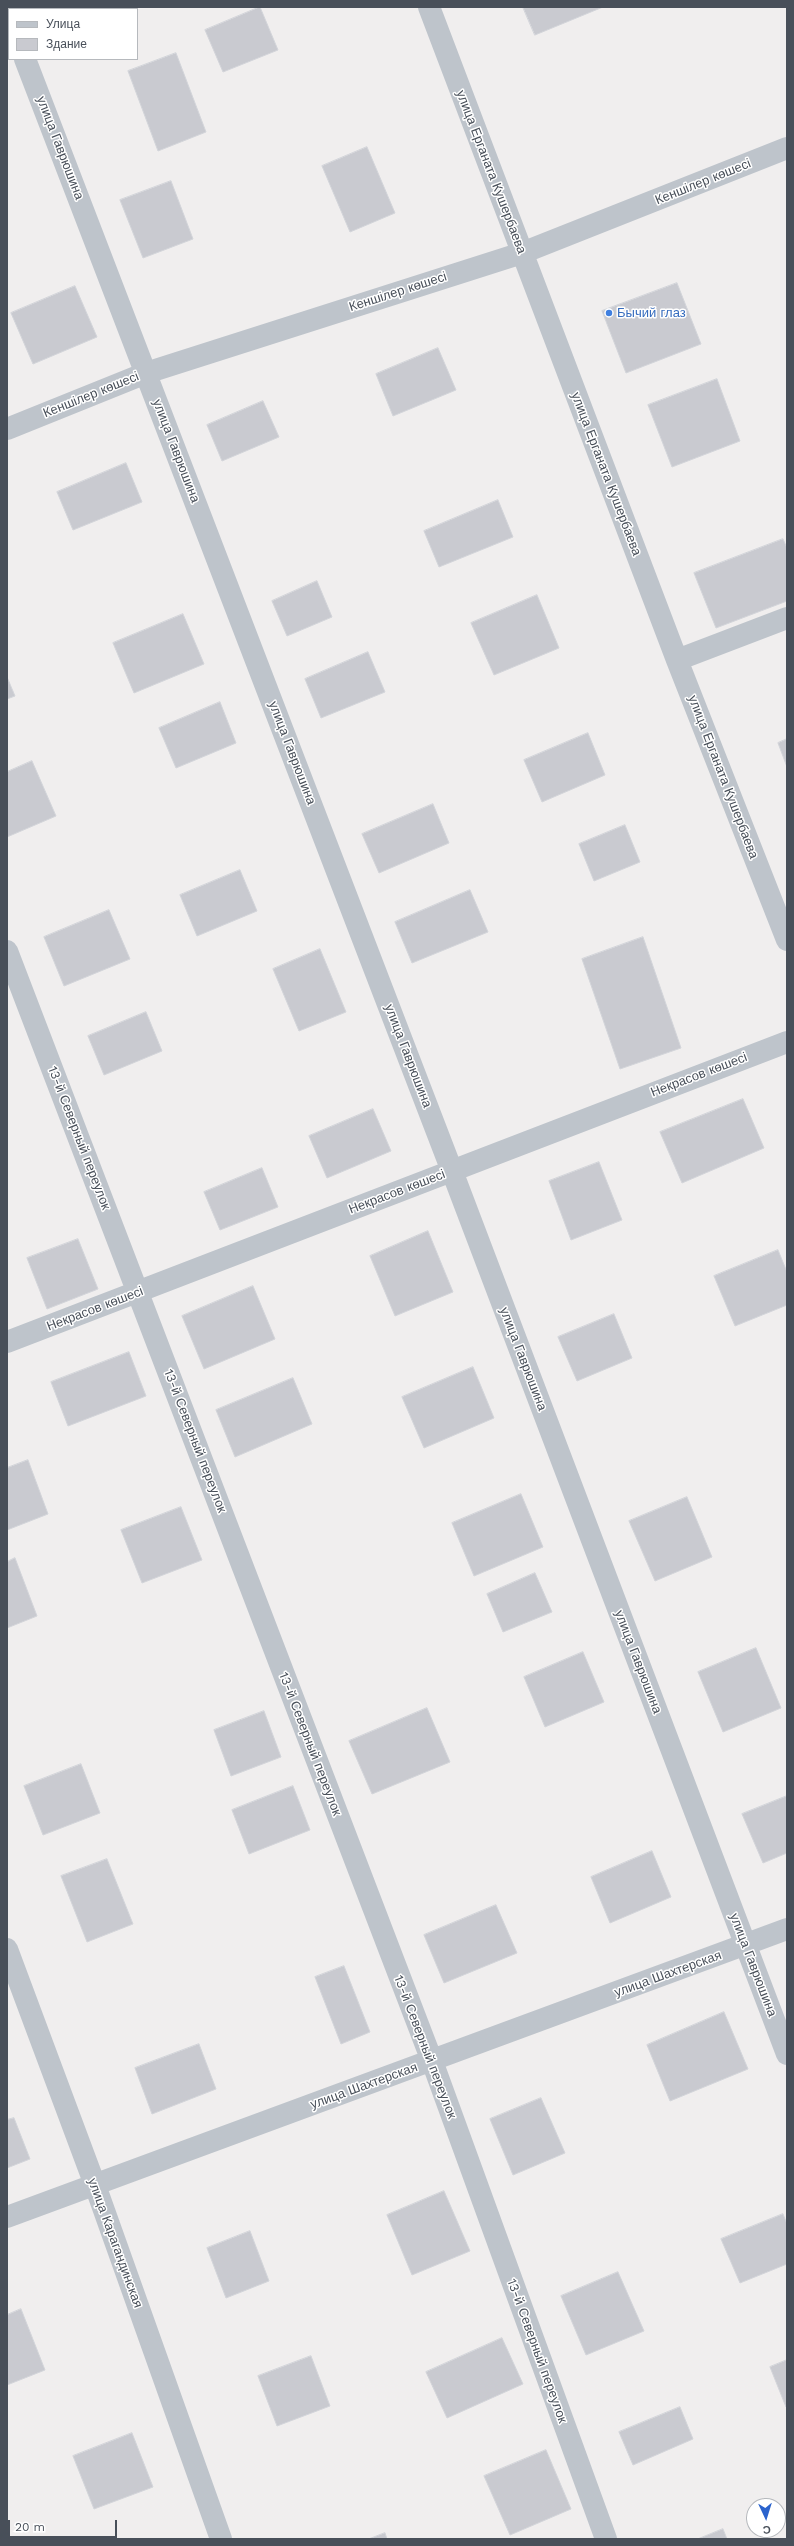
<!DOCTYPE html>
<html>
<head>
<meta charset="utf-8">
<style>
	body { margin:0 }
	#map { position:relative; width:794px; height:2546px; overflow:hidden; background:#f0eeee; font-family:"Work Sans",sans-serif }
	canvas { display:block }
	.frame { position:absolute; inset:0; border:8px solid #484f59; pointer-events:none }
	.legend { position:absolute; left:8px; top:8px; width:130px; height:52px; box-sizing:border-box; background:#fff; border:1px solid #b6b9bd; margin:0; padding:5px 7px; list-style:none; font-size:12px; color:#484f59 }
	.legend li { display:flex; align-items:center; gap:8px; height:20px }
	.legend b { width:20px; border:1px solid #b6b9bd }
	.north { position:absolute; left:746px; top:2498px; width:40px; height:40px; box-sizing:border-box; background:#fff; border:1px solid #b6b9bd; border-radius:50%; rotate:176deg; font-size:11px; font-weight:700; line-height:16px; text-align:center; color:#484f59 }
	.north::after { content:''; display:block; margin:auto; width:14px; height:18px; background:#2b63cd; clip-path:polygon(50% 0,100% 100%,50% 72%,0 100%) }
	.scale { position:absolute; left:8px; top:2520px; width:109px; height:18px; box-sizing:border-box; border:2px solid #484f59; border-top:0; padding-left:5px; font-size:12px; line-height:14px; white-space:nowrap; color:#484f59; -webkit-text-stroke:3px #fff; paint-order:stroke }
</style>
</head>
<body>
<div id="map">
<canvas width="794" height="2546"></canvas>
<div class="frame"></div>
<ul class="legend">
<li><b style="height:5px;background:#bec4cb"></b>Улица</li>
<li><b style="height:11px;background:#c9cad0"></b>Здание</li>
</ul>
<div class="north">С</div>
<div class="scale">20 m</div>
</div>
<script>
const c = document.querySelector('canvas').getContext('2d');
c.lineJoin = 'round';
function paint(path, color) { c.fillStyle = color; c.fill(path, 'evenodd'); }
function trace(path, color, width, dash) { c.strokeStyle = color; c.lineWidth = width; c.lineCap = dash ? 'butt' : 'round'; c.setLineDash(dash || []); c.stroke(path); }
function write(font, color, halo, rows, align = 'center') {
  c.font = font + ' "Work Sans",sans-serif'; c.lineWidth = 3; c.setLineDash([]); c.textBaseline = 'middle'; c.strokeStyle = halo; c.fillStyle = color; for (const [text, x, y, turn = 0] of rows) {
    c.save(); c.translate(x, y); c.rotate((+turn || 0) * Math.PI / 180); c.textAlign = isNaN(turn) ? turn : align; if (halo) c.strokeText(text, 0, 0); c.fillText(text, 0, 0); c.restore();
  }
}
const building = new Path2D(`
	M40,7H115L116,9H40Z
	M260,7L278,50L223,72L205,30Z
	M523,7H603L535,35Z
	M176,53L206,132L158,151L128,71Z
	M367,147L395,213L350,232L322,166Z
	M171,181L193,239L143,258L120,200Z
	M677,283L701,344L626,373L602,311Z
	M75,286L97,337L33,364L11,313Z
	M438,348L456,390L393,416L376,374Z
	M717,379L740,441L672,467L648,405Z
	M263,401L279,437L222,461L207,425Z
	M126,463L142,502L73,530L57,492Z
	M498,500L513,537L439,567L424,531Z
	M783,539L787,548V601L716,628L694,573Z
	M317,581L332,617L287,636L272,601Z
	M537,595L559,648L494,675L471,623Z
	M183,614L204,664L134,693L113,643Z
	M368,652L385,692L321,718L305,679Z
	M7,677L15,696L7,699Z
	M220,702L236,743L176,768L159,728Z
	M588,733L605,775L542,802L524,760Z
	M787,739V767L778,743Z
	M32,761L56,816L7,837V772Z
	M433,804L449,843L379,873L362,834Z
	M625,825L640,862L594,881L579,844Z
	M240,870L257,911L197,936L180,895Z
	M470,890L488,932L412,963L395,922Z
	M109,910L130,959L64,986L44,937Z
	M643,937L681,1048L620,1069L582,959Z
	M320,949L346,1012L299,1031L273,969Z
	M146,1012L162,1051L104,1075L88,1036Z
	M743,1099L764,1148L682,1183L660,1132Z
	M373,1109L391,1151L327,1178L309,1136Z
	M599,1162L622,1220L571,1240L549,1181Z
	M262,1168L278,1207L220,1230L204,1192Z
	M428,1231L453,1292L395,1316L370,1256Z
	M78,1239L98,1289L47,1309L27,1258Z
	M778,1250L787,1272V1305L735,1326L714,1276Z
	M253,1286L275,1339L204,1369L182,1316Z
	M614,1314L632,1358L577,1381L558,1337Z
	M129,1352L146,1396L68,1426L51,1382Z
	M473,1367L494,1418L424,1448L402,1397Z
	M293,1378L312,1424L235,1457L216,1410Z
	M28,1460L48,1514L7,1530V1468Z
	M521,1494L543,1547L474,1576L452,1523Z
	M687,1497L712,1557L655,1581L629,1521Z
	M181,1507L202,1560L142,1583L121,1530Z
	M15,1558L37,1616L7,1628V1562Z
	M535,1573L552,1612L503,1632L487,1594Z
	M756,1648L781,1708L723,1732L698,1672Z
	M583,1652L604,1702L545,1727L524,1677Z
	M427,1708L450,1762L372,1794L349,1741Z
	M264,1711L281,1757L231,1776L214,1730Z
	M81,1764L100,1813L43,1835L24,1786Z
	M293,1786L310,1830L249,1854L232,1810Z
	M787,1796V1853L763,1863L742,1814Z
	M652,1851L671,1897L610,1923L591,1877Z
	M107,1859L133,1924L87,1942L61,1876Z
	M496,1905L517,1953L444,1983L424,1935Z
	M344,1966L370,2032L341,2044L315,1977Z
	M724,2012L748,2069L670,2101L647,2045Z
	M199,2044L216,2089L152,2114L135,2068Z
	M541,2098L565,2153L513,2175L490,2119Z
	M14,2118L30,2159L7,2168V2120Z
	M444,2191L470,2251L412,2275L387,2215Z
	M783,2214L787,2224V2264L740,2283L721,2239Z
	M250,2231L269,2281L226,2298L207,2248Z
	M618,2272L644,2331L586,2355L561,2296Z
	M21,2309L45,2370L7,2385V2315Z
	M502,2338L523,2384L447,2418L426,2372Z
	M311,2356L330,2406L277,2426L258,2376Z
	M787,2360V2406L786,2407L770,2367Z
	M680,2407L693,2439L633,2465L619,2432Z
	M132,2433L153,2487L94,2509L73,2456Z
	M546,2450L571,2509L510,2535L484,2476Z
	M723,2529L727,2539H698Z
	M385,2533L387,2539H369Z`);
const minor = new Path2D(`
	M429,7L677,660L787,940
	M7,12L9,17
	M25,59L452,1171L787,2054
	M7,429L146,373L522,253L787,148
	M677,660L787,618
	M7,951L432,2061L606,2539
	M7,1342L787,1042
	M7,1949L95,2185L221,2539
	M7,2217L787,1929`);
const markers = [
	[609,313,4,"#3f7fe0"]
];
const streetNames = [
	["улица Гаврюшина",60,148,69],
	["улица Ерганата Кушербаева",491,172,69],
	["Кеншілер көшесі",703,182,-22],
	["Кеншілер көшесі",398,292,-18],
	["Кеншілер көшесі",91,395,-22],
	["улица Гаврюшина",176,451,69],
	["улица Ерганата Кушербаева",606,474,69],
	["улица Гаврюшина",292,753,69],
	["улица Ерганата Кушербаева",723,777,69],
	["улица Гаврюшина",408,1056,69],
	["Некрасов көшесі",699,1075,-21],
	["13-й Северный переулок",79,1138,69],
	["Некрасов көшесі",397,1192,-21],
	["Некрасов көшесі",95,1309,-21],
	["улица Гаврюшина",523,1359,69],
	["13-й Северный переулок",195,1441,69],
	["улица Гаврюшина",638,1662,69],
	["13-й Северный переулок",310,1744,69],
	["улица Гаврюшина",753,1965,69],
	["улица Шахтерская",668,1974,-20],
	["13-й Северный переулок",425,2047,69],
	["улица Шахтерская",364,2086,-20],
	["улица Карагандинская",115,2243,70],
	["13-й Северный переулок",537,2351,70]
];
const shopNames = [
	["Бычий глаз",617,313]
];
paint(building, '#c9cad0');
trace(building, '#d2d4d9', 1);
trace(minor, '#bec4cb', 22);
for (const [x, y, r, color] of markers) { const dot = new Path2D(); dot.arc(x, y, r, 0, 2 * Math.PI); c.fillStyle = color; c.fill(dot); trace(dot, '#fff', 1.5); }
write('13px', '#484f59', '#fff', streetNames);
write('13px', '#366cbe', '#fff', shopNames, 'left');
</script>
</body>
</html>
